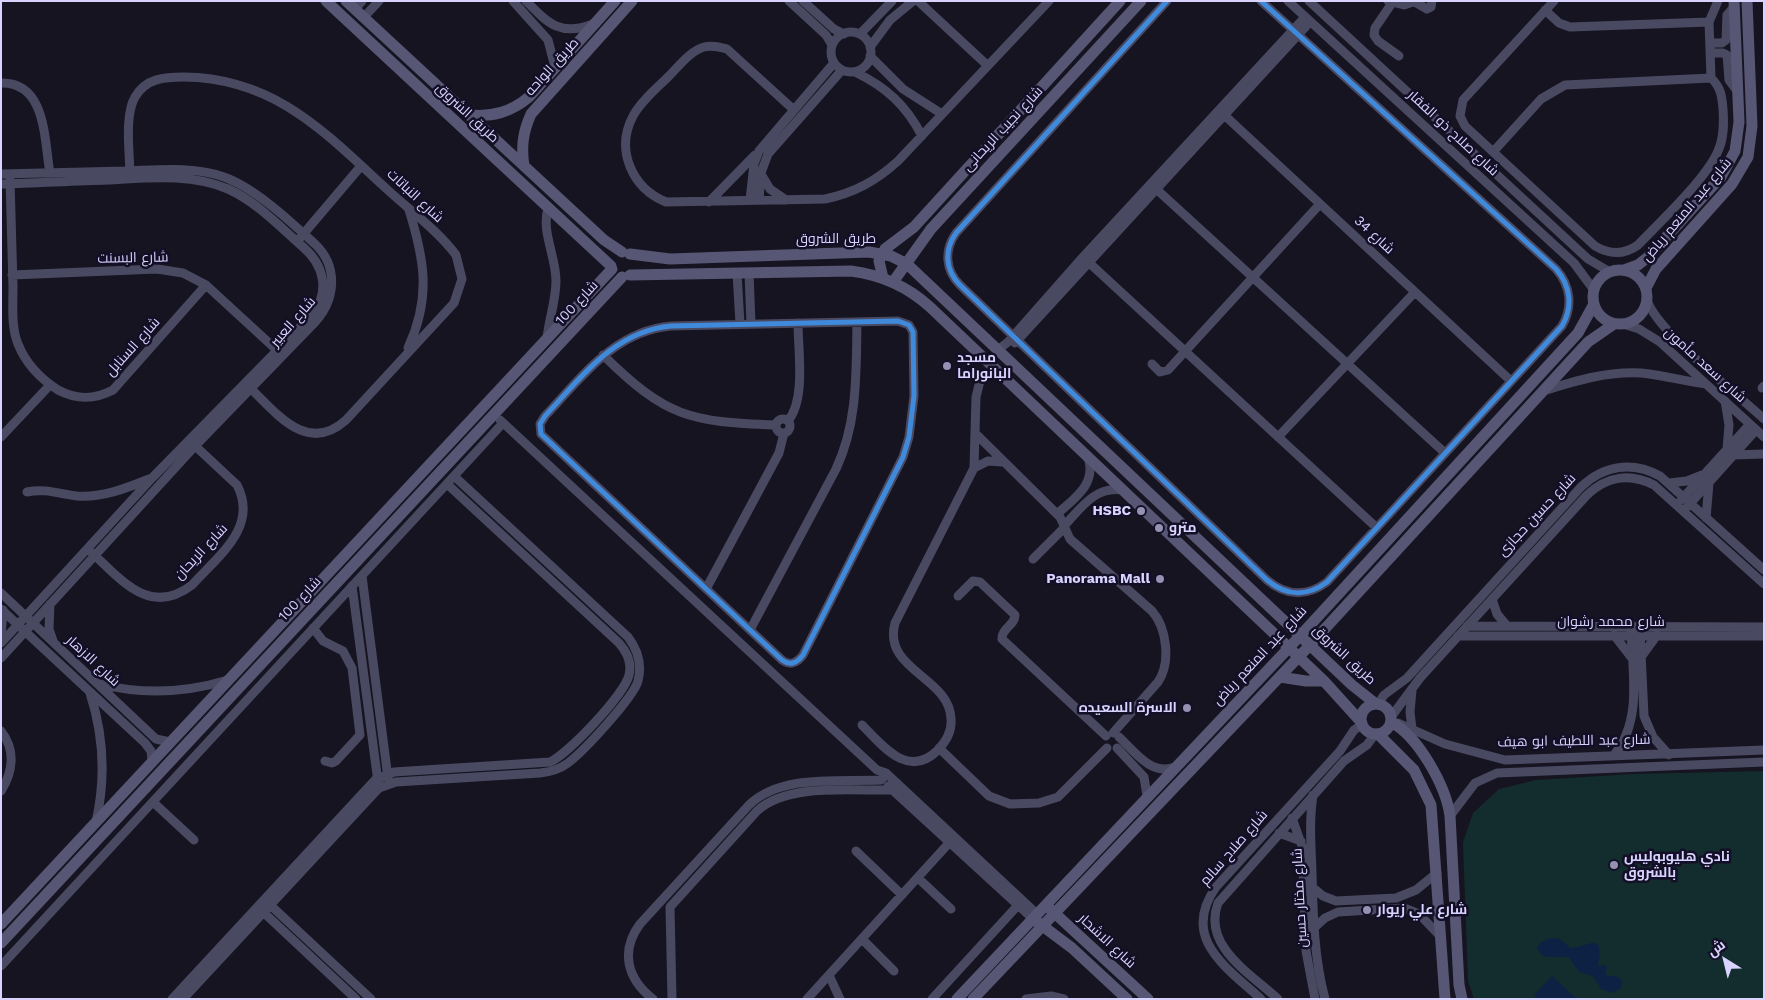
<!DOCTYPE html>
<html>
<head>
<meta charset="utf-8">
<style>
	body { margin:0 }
	#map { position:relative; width:1765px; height:1000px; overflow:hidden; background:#161421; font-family:"Work Sans",Cairo,sans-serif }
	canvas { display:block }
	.frame { position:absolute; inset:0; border:2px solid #d9d4ff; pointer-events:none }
	.north { position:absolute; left:1700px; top:935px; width:50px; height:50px; -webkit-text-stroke:4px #130f26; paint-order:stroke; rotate:324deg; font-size:14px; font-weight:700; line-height:20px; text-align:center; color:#d9d4ff }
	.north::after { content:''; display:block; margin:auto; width:18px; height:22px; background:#d9d4ff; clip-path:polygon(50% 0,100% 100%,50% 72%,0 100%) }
</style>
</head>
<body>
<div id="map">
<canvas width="1765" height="1000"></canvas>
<div class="frame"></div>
<div class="north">ش</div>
</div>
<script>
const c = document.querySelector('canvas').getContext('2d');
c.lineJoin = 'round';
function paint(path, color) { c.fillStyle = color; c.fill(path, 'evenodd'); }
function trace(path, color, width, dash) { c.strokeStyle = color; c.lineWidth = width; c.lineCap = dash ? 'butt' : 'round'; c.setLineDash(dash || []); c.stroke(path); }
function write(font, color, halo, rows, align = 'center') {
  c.font = font + ' "Work Sans",Cairo,sans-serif'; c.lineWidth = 5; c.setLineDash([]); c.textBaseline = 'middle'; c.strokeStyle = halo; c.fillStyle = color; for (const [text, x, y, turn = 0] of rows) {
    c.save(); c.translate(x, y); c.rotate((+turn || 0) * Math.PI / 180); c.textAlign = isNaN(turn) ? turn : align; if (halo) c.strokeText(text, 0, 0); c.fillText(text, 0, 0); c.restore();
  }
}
const green = new Path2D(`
	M1764,771V999H1474L1468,981L1463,842L1473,813L1499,789L1536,780L1632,774Z`);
const water = new Path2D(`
	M1553,938L1560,939L1570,948C1587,949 1605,928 1598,966L1605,965L1607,968L1605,975L1618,977L1622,981L1620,989L1612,993L1601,989L1593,976L1579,972L1569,957H1545L1537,950C1539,941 1545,940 1553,938Z
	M1552,976L1577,999H1538L1534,995Z`);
const street = new Path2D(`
	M513,1L548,40L555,67
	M526,1C548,23 560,37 593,24
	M789,1L826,35L832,45
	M803,1L834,29L844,34
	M918,1L987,65
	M1167,1L956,233C944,250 945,270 960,285L1267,580C1286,596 1307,597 1327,582L1562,326C1573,307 1571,286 1556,269L1261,1
	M1288,1L1574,263L1594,290
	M1309,1L1588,259L1610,272
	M1388,1L1404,5L1416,1
	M1554,1L1463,100L1460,116L1465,126L1595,246C1610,255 1624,255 1638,245C1661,221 1706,179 1718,151C1724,138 1724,124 1723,109C1722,97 1721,87 1711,78L1709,22L1718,1
	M1415,2L1427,9L1431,7L1432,1
	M1392,3L1375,28L1374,35L1378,41L1399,56
	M355,9L362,1
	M1545,10L1559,23L1570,27L1709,22
	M364,17L379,1
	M831 52a20 20 0 1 1 40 0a20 20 0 1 1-40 0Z
	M860,34L892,1
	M1710,43H1722L1726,40L1727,15L1734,7
	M870,47L890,20L913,1
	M1710,53H1723L1727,55L1729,80L1738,92
	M870,56L903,89L942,114
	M855,72C886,87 906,105 922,136
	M1,83C47,82 44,141 50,173
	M794,110L727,49C719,47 712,45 704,47C690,51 679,66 669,76C657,88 641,101 633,116C615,150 632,188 666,202L825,199C854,193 876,181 898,161L1049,1
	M1221,112L1511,381
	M1493,152L1541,99L1565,85L1711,78
	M1,174C43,173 84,172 126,171C158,170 193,166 224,177C255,188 290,221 315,244C338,266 336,298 316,321L195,446L1,658
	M761,174L770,189L786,200
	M130,176C130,154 124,116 135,97C146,78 165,77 184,77C277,78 327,135 390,192C412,212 439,232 456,255L462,279L454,303L346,420C306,456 275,411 247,385
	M10,179C11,215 12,251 13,287C13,306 11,327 18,344C26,364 41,379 58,390C77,400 94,400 113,390L206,285
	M1,184C37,183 72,181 108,180C147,178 191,173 228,189C257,202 280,227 303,247C324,265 330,291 313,314L152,478L1,643
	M1154,187L1445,453
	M750,200L754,164L759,151L834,63
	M759,200L761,173L768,154L842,70
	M709,202L755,155
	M300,238L361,166
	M1085,259L1377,528
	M737,273L740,324
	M749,273L751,324
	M12,275L157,269L183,273L206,285L280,353
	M1647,299C1653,328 1739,396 1764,419
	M898,321L909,325L913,332L914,396L909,437L903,457L803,655C797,663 790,666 782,660L541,434L540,424L545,416C581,378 614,331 671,326Z
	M1623,324L1639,329L1660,342L1764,437
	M547,338C549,319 556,300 556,281C556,256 541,232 548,208
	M1015,343L1310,22
	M408,348C431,298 425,261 409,210
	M999,349L1008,342L1083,257L1305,17
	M603,355C666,417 689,422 776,425
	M1152,364L1160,372L1168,370L1320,204
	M1762,388L1764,386
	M1543,391C1575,381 1607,371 1641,373C1662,375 1684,381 1706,384
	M1725,401L1729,425L1727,449
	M776 426a7 7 0 1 1 14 0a7 7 0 1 1-14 0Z
	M500,420L877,770L886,773L1037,914
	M788,421C806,399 798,351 798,323
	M977,435L1060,517L1070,539L1152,611C1167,628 1171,663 1158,682L1113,733
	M1,437L50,385
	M1278,437L1415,292
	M1733,455L1764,454
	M974,468L988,461L1002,462
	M1669,483L1687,481L1702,475
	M27,492C45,488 60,494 77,496C102,498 127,488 149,479
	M1681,500L1750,424
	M1687,507L1756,430
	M1057,514C1075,498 1097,484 1088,457
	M1706,518L1709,483
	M1064,526C1081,508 1095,486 1122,490
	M90,551C120,578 149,618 192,585C218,556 259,527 237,485L191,442
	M1033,559L1064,528
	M362,576L388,778
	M352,586L378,782
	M706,589L779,453L784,433
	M1,593L156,739L170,742
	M958,596L973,581L980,582L1015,615C1015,625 1001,629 1002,639L1106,736
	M1492,599L1497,614L1507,626
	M50,604L49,629L53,641
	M1,609L145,743L151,751L152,761
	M1467,626L1764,627
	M313,628L323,641L343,651L352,668L360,735L336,761L332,763L325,761
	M750,630L836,469C858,422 856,373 857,322
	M1640,631L1644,716L1653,737L1669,755
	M1614,635L1631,657
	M1458,636H1764
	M1,637L3,610
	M1641,657L1657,635
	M100,684C143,695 185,693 228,680
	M90,693C104,736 106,778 96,822
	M1378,704L1384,695L1407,678L1581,487C1604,465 1632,461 1660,476L1764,570
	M1391,717L1420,678L1587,495C1607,476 1630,473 1654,485L1764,584
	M1398,723L1445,744L1505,760L1764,750
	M862,725C882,745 908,780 938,750C946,741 952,732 951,719C950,677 882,670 895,623L974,468L976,397L980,381
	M1412,729L1410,712L1412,690
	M1,731C16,750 13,772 1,791
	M1119,737C1135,752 1151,776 1175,767
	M939,748L989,796L1010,804L1039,803L1058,797L1107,748
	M1117,748L1144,777L1147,796
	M1614,755C1643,720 1632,671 1631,629
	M888,786L1032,918
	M1313,795C1309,821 1311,846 1312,872C1313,915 1314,958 1325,999
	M153,802L194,840
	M1450,816L1475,783L1497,773L1764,762
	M1292,818L1302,846L1306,951L1315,999
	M1279,833L1301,841
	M856,851L902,895
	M918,878L951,909
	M1312,887L1323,896L1336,901L1396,898L1416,890L1437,873
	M267,902L371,999
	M261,910L356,999
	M1314,928L1325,918L1338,912L1404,908L1419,914L1440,936
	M862,939L894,971
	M1,966L503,423
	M829,975L840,999
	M172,999L375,780L394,772L550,762C568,754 625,694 629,675C632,663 627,652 619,643L447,484
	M183,999L379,788L396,782L540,773C550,772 560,769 568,763C584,751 633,698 638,681C642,665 638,650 628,637L454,476
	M653,999C627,979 620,951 640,924L749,805C781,774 839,782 881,780L887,774
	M672,999L670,907L757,811C787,783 851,791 891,790L897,783
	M807,999L949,843
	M932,999L1020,903
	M1026,999L1051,996L1064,999
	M1261,999C1226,967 1180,938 1216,887L1340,751L1354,730L1362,725
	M1278,999C1250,973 1202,946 1218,903L1344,761L1367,745L1375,734`);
const secondary = new Path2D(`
	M326,1L611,266
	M346,1L604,240L622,252
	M470,115C493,117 511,112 529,97L615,1
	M524,166C521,146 523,132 531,114L632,1
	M630,254L670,259L869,252L891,256L907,264L1352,685L1376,704
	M1624,270L1638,265L1648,257L1721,177L1735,151L1739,122L1734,1
	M1593 297a27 27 0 1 1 54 0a27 27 0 1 1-54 0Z
	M630,275L851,271C882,275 907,286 930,307L1324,681L1362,723
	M883,278L879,261L885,249L914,227L1120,1
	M893,282L931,229L1141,1
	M1646,288L1656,269L1732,184L1748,157L1752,126L1747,1
	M1280,677L1306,681H1324
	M1361 719a15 15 0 1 1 30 0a15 15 0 1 1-30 0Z
	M1391,722C1418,736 1446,786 1450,816L1459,985L1462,999
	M1378,734L1414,770L1431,805L1445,999
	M1048,907L1148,999
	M1036,921L1072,948L1127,999
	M1,924L612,269
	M1,943L622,277
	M957,999L1300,636L1578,333L1594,304
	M973,999L1310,645L1588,342L1614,324`);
const cycleway = new Path2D(`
	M1167,1L956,233C944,250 945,270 960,285L1267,580C1286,596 1307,597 1327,582L1562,326C1573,307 1571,286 1556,269L1261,1
	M898,321L909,325L913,332L914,396L909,437L903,457L803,655C797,663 790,666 782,660L541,434L540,424L545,416C581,378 614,331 671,326Z`);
const markers = [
	[947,366,5,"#9591b1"],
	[1141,511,5,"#9591b1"],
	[1159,528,5,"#9591b1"],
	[1160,579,5,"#9591b1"],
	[1187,708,5,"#9591b1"],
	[1614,865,5,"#9591b1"],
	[1367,910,5,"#9591b1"]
];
const streetNames = [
	["طريق الواحه",552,67,-48],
	["طريق الشروق",467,113,43],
	["شارع نجيب الريحانى",1003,129,-47],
	["شارع صلاح ذو الفقار",1453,133,43],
	["شارع النباتات",415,196,43],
	["شارع عبد المنعم رياض",1687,210,-50],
	["شارع 34",1374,235,43],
	["طريق الشروق",836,239],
	["شارع البسنت",133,258,-1],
	["شارع 100",577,303,-47],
	["شارع العبير",293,322,-49],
	["شارع السنابل",133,347,-48],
	["شارع سعد مأمون",1705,365,42],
	["شارع حسين حجازى",1537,515,-47],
	["شارع الريحان",201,552,-47],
	["شارع 100",300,599,-47],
	["شارع محمد رشوان",1611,622],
	["طريق الشروق",1344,655,43],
	["شارع عبد المنعم رياض",1260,656,-47],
	["شارع الازهار",93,661,43],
	["شارع عبد اللطيف ابو هيف",1574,741,-1],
	["شارع صلاح سالم",1234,848,-49],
	["شارع مختار حسين",1300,898,-93],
	["شارع الاشجار",1107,941,43]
];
const poiNames = [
	["مسجد",957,358],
	["البانوراما",957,374],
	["HSBC",1131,511,"right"],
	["مترو",1169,528],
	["Panorama Mall",1150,579,"right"],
	["الاسرة السعيده",1177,708,"right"],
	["نادي هليوبوليس",1624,857],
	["بالشروق",1624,873],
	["شارع علي زيوار",1377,910]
];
paint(green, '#132c2d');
paint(water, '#0d2144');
trace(street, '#4a4962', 9);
trace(secondary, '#575674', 11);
trace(cycleway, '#408adc', 5);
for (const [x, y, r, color] of markers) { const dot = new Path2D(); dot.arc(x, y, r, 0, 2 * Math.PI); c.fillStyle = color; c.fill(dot); trace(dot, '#130f26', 2); }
write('14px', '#d9d4ff', '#130f26', streetNames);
write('bold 14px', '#d9d4ff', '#130f26', poiNames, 'left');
</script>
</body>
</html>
